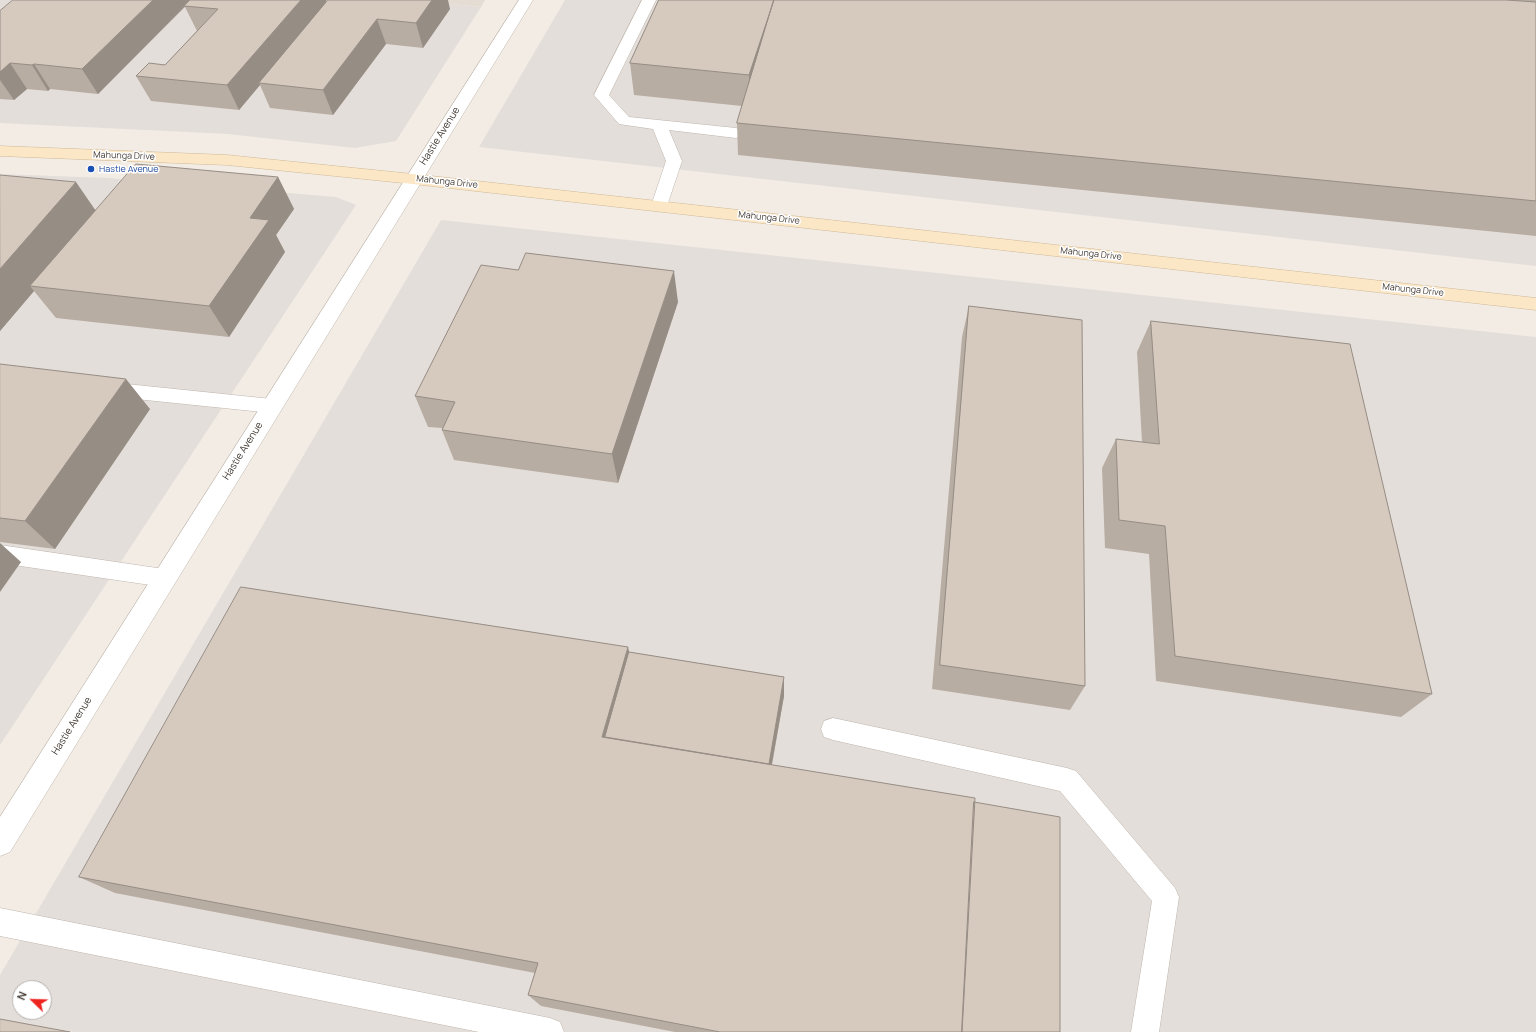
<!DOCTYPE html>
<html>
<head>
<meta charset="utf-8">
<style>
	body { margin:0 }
	#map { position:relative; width:1536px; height:1032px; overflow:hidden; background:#f2ece5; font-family:Manrope,sans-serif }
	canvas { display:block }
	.north { position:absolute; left:12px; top:980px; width:40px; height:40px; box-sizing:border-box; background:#fff; border:1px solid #b4b1ae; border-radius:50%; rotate:293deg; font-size:11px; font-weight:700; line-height:16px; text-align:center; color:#443c35 }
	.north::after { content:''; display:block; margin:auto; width:14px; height:18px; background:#ee2420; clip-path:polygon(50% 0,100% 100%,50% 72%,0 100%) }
</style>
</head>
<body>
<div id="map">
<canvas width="1536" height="1032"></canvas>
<div class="north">N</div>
</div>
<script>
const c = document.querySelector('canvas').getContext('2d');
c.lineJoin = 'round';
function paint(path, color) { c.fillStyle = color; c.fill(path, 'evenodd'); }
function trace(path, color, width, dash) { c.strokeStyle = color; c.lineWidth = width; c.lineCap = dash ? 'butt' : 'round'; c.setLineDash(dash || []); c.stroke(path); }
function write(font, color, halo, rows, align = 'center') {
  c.font = font + ' Manrope,sans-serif'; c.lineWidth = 3; c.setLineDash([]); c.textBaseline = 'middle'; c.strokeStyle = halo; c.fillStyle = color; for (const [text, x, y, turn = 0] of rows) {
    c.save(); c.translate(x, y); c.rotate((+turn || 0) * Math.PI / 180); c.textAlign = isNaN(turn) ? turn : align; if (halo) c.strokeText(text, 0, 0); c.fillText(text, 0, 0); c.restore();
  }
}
const residential = new Path2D(`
	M413,0H485L481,7Z`);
const industrial = new Path2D(`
	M0,0H413L481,7L396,141L355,148L228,134L0,123Z
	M565,0H1536V266L479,147Z
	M0,174L108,178L336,197L356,205L0,745Z
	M441,220L1536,337V1032H0V975ZM20,988H44V1012H20Z`);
const service = new Path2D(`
	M642,0H656L609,95L629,117L736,128L741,130L744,133L741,136L736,138L669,130L682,161L667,206L665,210L659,211L653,210L651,206L666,161L653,129L619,124L594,95Z
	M107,382L272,399L279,401L282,406L279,411L272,413L107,396L100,394L97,389L100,384Z
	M0,545L164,569L172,571L175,578L172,585L164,587L0,563Z
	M833,718L1067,768L1076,771L1175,888L1179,897L1159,1032H1131L1152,901L1060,791L833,740L824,737L821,729L824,721Z
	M0,908L550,1018L560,1022L564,1032H479L0,936Z`);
const minor = new Path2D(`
	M519,0H533L10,852L0,856V817Z`);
const secondary = new Path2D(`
	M0,146L227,155L413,174L1536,298V310L413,184L227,165L0,156Z`);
const wall = new Path2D(`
	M659,0H1536V236L738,155L737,123L742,106L634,95L630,63Z
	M327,2L450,9L423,48L386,44L333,115L270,108L260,85L239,110L151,101L136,76L165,65L197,31L185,7L98,94L50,89L48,91L27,89L14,100L0,99V11Z
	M0,175L96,210L278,177L294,209L276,235L285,252L229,337L56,318L34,291L0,331Z
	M678,302L618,483L454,460L442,430V428L428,427L415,396Z
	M969,306L1085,686L1070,710L932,689L962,337Z
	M1151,321L1432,694L1401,717L1156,681L1149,554L1105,548L1102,468L1116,439L1142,442L1137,352Z
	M0,364L150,409L55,549L0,542Z
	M629,652L784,677V696L772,765L974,802L1060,1032H675L541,1006L528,995L535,973L115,893L79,877Z`);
const shadedWall = new Path2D(`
	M153,0H191L98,94L82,69Z
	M301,0H326L328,4L259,83L260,85L239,110L227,85Z
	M432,0H448L450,9L423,48L416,23Z
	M774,0L750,107L749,75Z
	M377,19L386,44L333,115L323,90Z
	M10,63L27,89L14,100L0,80V72Z
	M34,64L50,89L48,91L32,65Z
	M278,177L294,209L276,235L285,252L229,337L209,306L250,218Z
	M76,182L98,214L30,286L34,291L0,331V269Z
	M674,271L678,302L618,483L612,454Z
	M126,379L150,409L55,549L25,521Z
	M0,543L21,562L0,592Z
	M628,647L634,672L604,741L602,737Z
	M784,677V696L768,785V768Z`);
const building = new Path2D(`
	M13,0H153L82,69L34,64L32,65L10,63L0,72V11Z
	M190,0H301L227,85L136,76L149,63L165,65L218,9L184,6Z
	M328,0H432L416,23L377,19L323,90L259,83Z
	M659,0H774L749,75L630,63Z
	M774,0H1506L1536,2V201L737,123Z
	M136,164L278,177L250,218L269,220L209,306L30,286Z
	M0,175L76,182L0,269Z
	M526,253L674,271L612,454L442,430L455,402L415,396L481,265L518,270Z
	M969,306L1082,320L1085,686L940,665Z
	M1151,321L1350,344L1432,694L1175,656L1165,526L1119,520L1116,439L1159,444Z
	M0,364L126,379L25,521L0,518Z
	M241,587L628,647L602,737L975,798L962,1032H720L528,995L538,963L79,877Z
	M629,652L784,677L769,764L605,737Z
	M974,802L1060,817V1032H962Z
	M0,1019L70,1032H0Z`);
const markers = [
	[91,169,4,"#1a4fb4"]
];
const farStreetnames = [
	["Mahunga Drive",124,156,2],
	["Mahunga Drive",447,182,6],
	["Mahunga Drive",769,218,6],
	["Mahunga Drive",1091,254,6],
	["Mahunga Drive",1413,290,6]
];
const farTransitnames = [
	["Hastie Avenue",99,169]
];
const streetNames = [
	["Hastie Avenue",440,136,-58],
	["Hastie Avenue",243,451,-58],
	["Hastie Avenue",72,726,-58]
];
paint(residential, '#e5ddd4');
paint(industrial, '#e4deda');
trace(service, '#bfb6ac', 1);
trace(minor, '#bfb6ac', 1);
trace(secondary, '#cfb997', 1);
paint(service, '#fff');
paint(minor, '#fff');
paint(secondary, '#fbe7c6');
paint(wall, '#b8ada3');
paint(shadedWall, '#968d85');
paint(building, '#d6c9be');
trace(building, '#968d85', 1);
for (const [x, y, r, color] of markers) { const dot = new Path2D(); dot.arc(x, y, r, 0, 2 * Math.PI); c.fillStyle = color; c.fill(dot); trace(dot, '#fff', 1.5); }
write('9px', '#443c35', '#fff', farStreetnames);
write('9px', '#164399', '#fff', farTransitnames, 'left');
write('10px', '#443c35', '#fff', streetNames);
</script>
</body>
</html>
